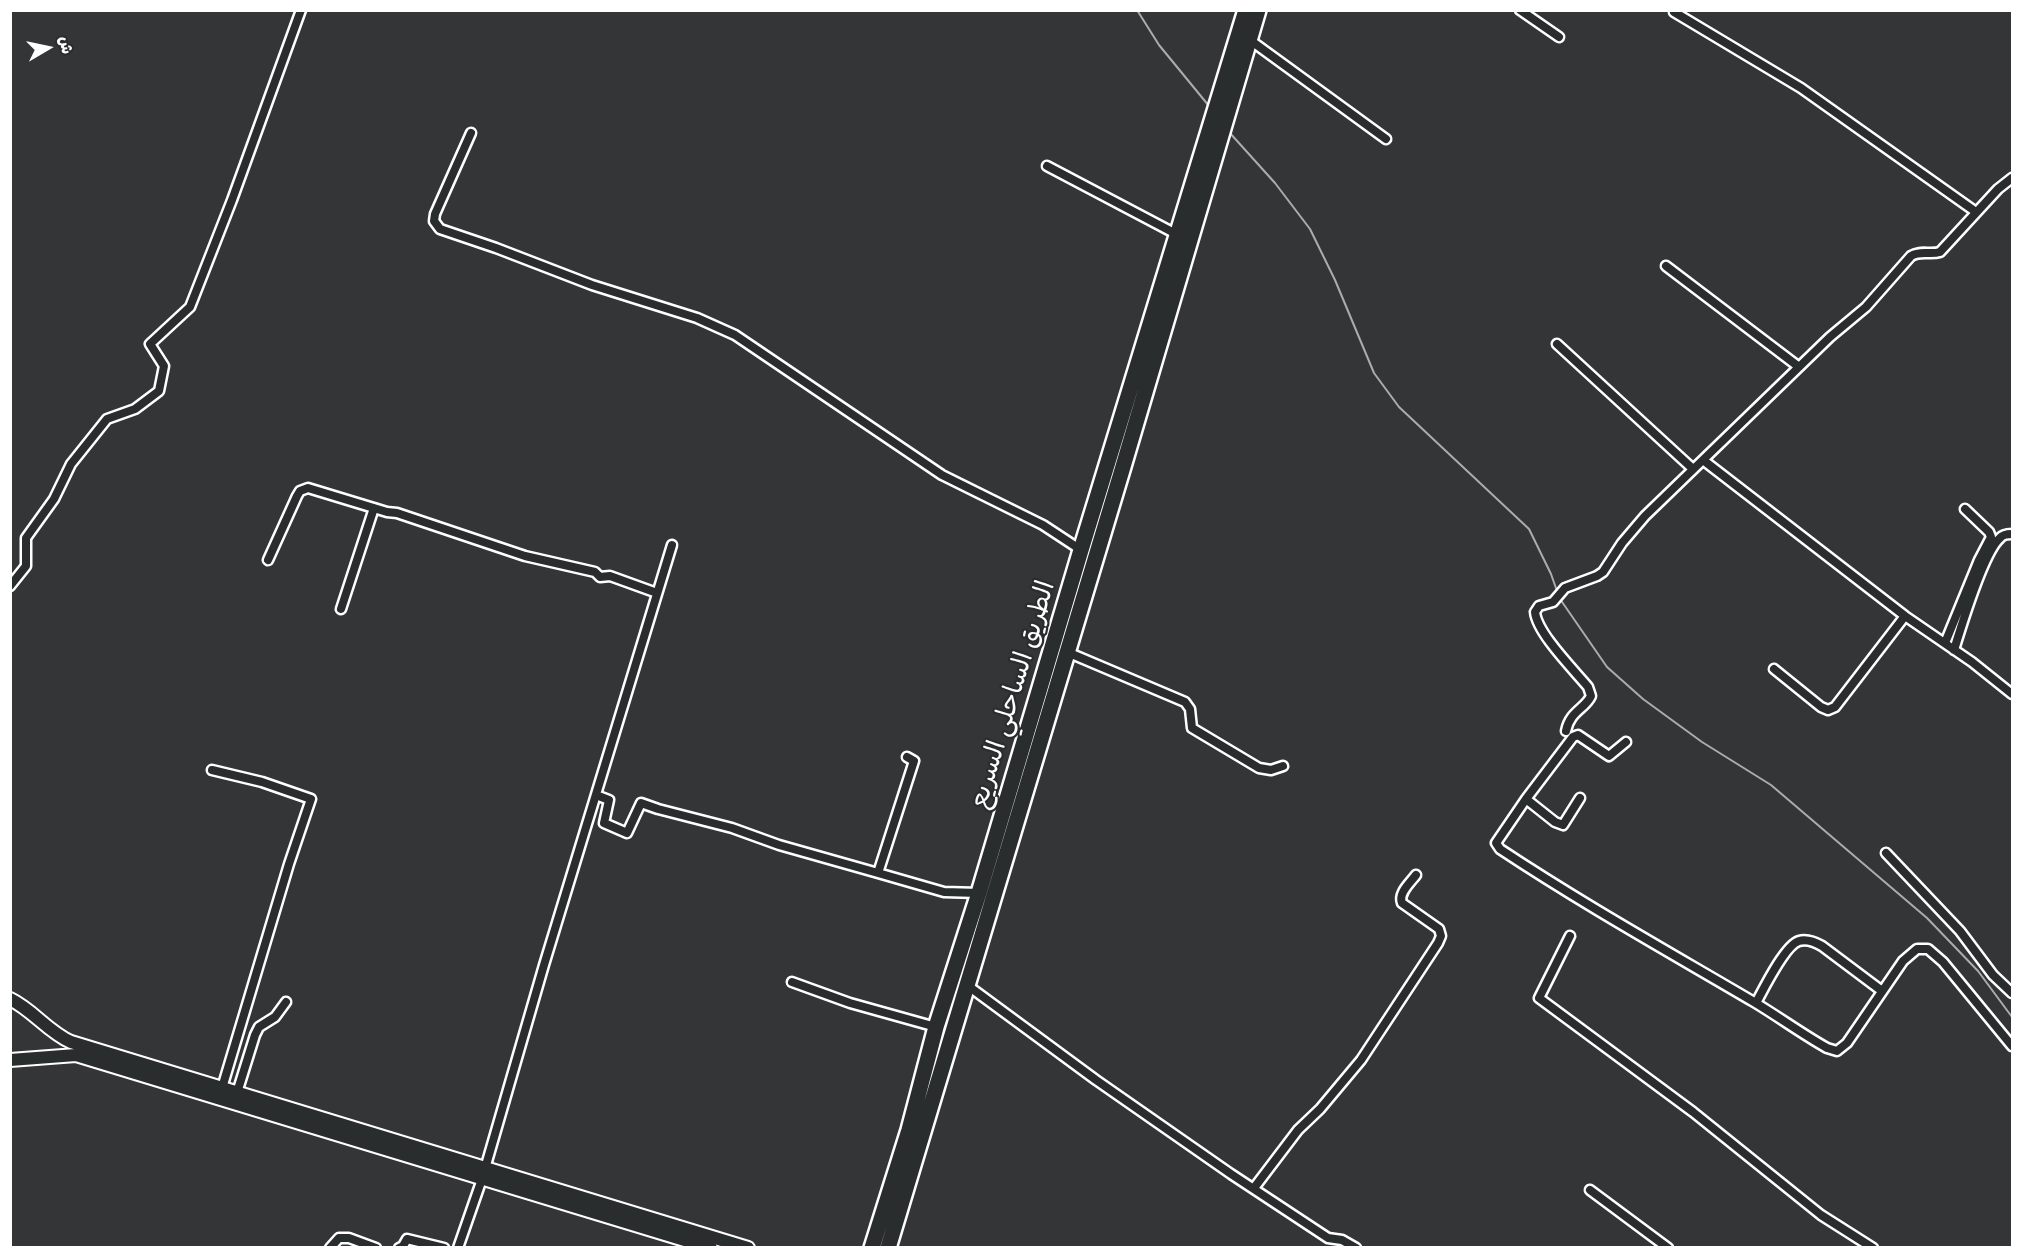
<!DOCTYPE html>
<html>
<head>
<meta charset="utf-8">
<style>
	body { margin:0 }
	#map { position:relative; width:2023px; height:1258px; overflow:hidden; background:#333536; font-family:Caveat,"Playpen Sans Arabic",sans-serif }
	canvas { display:block }
	.frame { position:absolute; inset:0; border:12px solid #fff; pointer-events:none }
	.north { position:absolute; left:18px; top:18px; width:60px; height:60px; -webkit-text-stroke:4px #2a2d2e; paint-order:stroke; rotate:81deg; font-size:16px; font-weight:700; line-height:24px; text-align:center; color:#fff }
	.north::after { content:''; display:block; margin:auto; width:21px; height:27px; background:#fff; clip-path:polygon(50% 0,100% 100%,50% 72%,0 100%) }
</style>
</head>
<body>
<div id="map">
<canvas width="2023" height="1258"></canvas>
<div class="frame"></div>
<div class="north">ش</div>
</div>
<script>
const c = document.querySelector('canvas').getContext('2d');
c.lineJoin = 'round';
function trace(path, color, width, dash) { c.strokeStyle = color; c.lineWidth = width; c.lineCap = dash ? 'butt' : 'round'; c.setLineDash(dash || []); c.stroke(path); }
function write(font, color, halo, rows, align = 'center') {
  c.font = font + ' Caveat,"Playpen Sans Arabic",sans-serif'; c.lineWidth = 4.5; c.setLineDash([]); c.textBaseline = 'middle'; c.strokeStyle = halo; c.fillStyle = color; for (const [text, x, y, turn = 0] of rows) {
    c.save(); c.translate(x, y); c.rotate((+turn || 0) * Math.PI / 180); c.textAlign = isNaN(turn) ? turn : align; if (halo) c.strokeText(text, 0, 0); c.fillText(text, 0, 0); c.restore();
  }
}
const stream = new Path2D(`
	M1137,10L1159,45L1209,106
	M1229,132L1275,183L1310,229L1335,280L1374,373L1399,407L1529,529L1551,574L1557,591
	M1560,599L1607,667L1643,699L1702,742L1771,785L1927,918L1978,971L2012,1017`);
const street = new Path2D(`
	M1520,10L1559,37
	M1674,12L1801,88L1976,212
	M1250,40L1386,139
	M471,133L435,214L434,221L440,229L496,248L592,285L697,318L735,335L942,475L1043,525L1081,550
	M1047,166L1178,235
	M1666,266L1799,367
	M1557,344L1693,469
	M1703,460L1905,616L1972,662L2012,694
	M268,560L297,496L300,491L308,488L387,512L397,513L525,556L595,572L600,577L610,576L657,593
	M10,586L26,566V538L54,499L71,464L107,419L135,409L159,391L164,366L150,344L190,307L232,200L301,10
	M341,609L374,508
	M1945,643L1979,560L1991,537L1989,532L1965,509
	M1954,650C1961,627 1984,552 2000,538C2003,534 2008,534 2012,534
	M1067,652L1185,702L1190,709L1192,728L1259,768L1271,770L1283,766
	M1774,669L1821,707L1828,710L1835,707L1905,616
	M1566,731C1570,711 1585,709 1591,696L1588,687C1573,669 1537,633 1535,612L1539,606L1553,602L1565,588L1597,576L1603,572L1622,543L1645,516L1830,337L1866,307L1911,256C1920,250 1930,255 1940,252L1998,189L2012,178
	M907,757L914,761L878,873L944,892L979,893
	M212,770L262,782L311,799L289,864L222,1088
	M596,795L609,800L604,823L627,833L641,803L658,809L732,828L779,845L878,873
	M1580,798L1563,825L1555,822L1526,799L1496,843L1500,849C1583,904 1669,952 1754,1002C1779,1017 1802,1034 1827,1048L1837,1051L1847,1043L1903,961L1917,949H1928L1943,962L2012,1046
	M1526,799L1573,737L1578,735L1609,756L1626,742
	M1886,853L1960,931L1993,975L2012,993
	M1570,936L1539,998L1693,1112L1821,1215L1873,1248
	M792,982L850,1003L936,1027
	M967,985L1096,1080L1231,1174L1328,1238L1342,1240L1356,1248
	M1756,1003C1763,990 1785,945 1799,941C1806,939 1815,942 1822,946L1882,991
	M236,1096L255,1035L259,1027L275,1017L286,1002
	M1254,1188L1298,1130L1320,1109L1361,1060L1438,943L1441,936L1439,929L1402,903C1398,893 1410,883 1416,875
	M1590,1190L1668,1248
	M330,1248L339,1238H349L376,1248
	M399,1248L403,1246L407,1239L444,1248
	M458,1248L482,1179L544,965L672,545`);
const secondary = new Path2D(`
	M10,999C33,1010 48,1032 71,1042L748,1248
	M10,1060L76,1055L711,1248`);
const highway = new Path2D(`
	M872,1248L909,1130L936,1027L979,893L1081,550L1246,10
	M888,1248L1122,470L1258,10`);
const streetNames = [
	["الطريق الساحلي السريع",1013,695,-73]
];
trace(stream, '#abacad', 2);
trace(street, '#fff', 13);
trace(secondary, '#fff', 16);
trace(highway, '#fff', 20);
trace(street, '#2a2d2e', 8);
trace(secondary, '#2a2d2e', 12);
trace(highway, '#2a2d2e', 15);
write('26px', '#fff', '#2a2d2e', streetNames);
</script>
</body>
</html>
